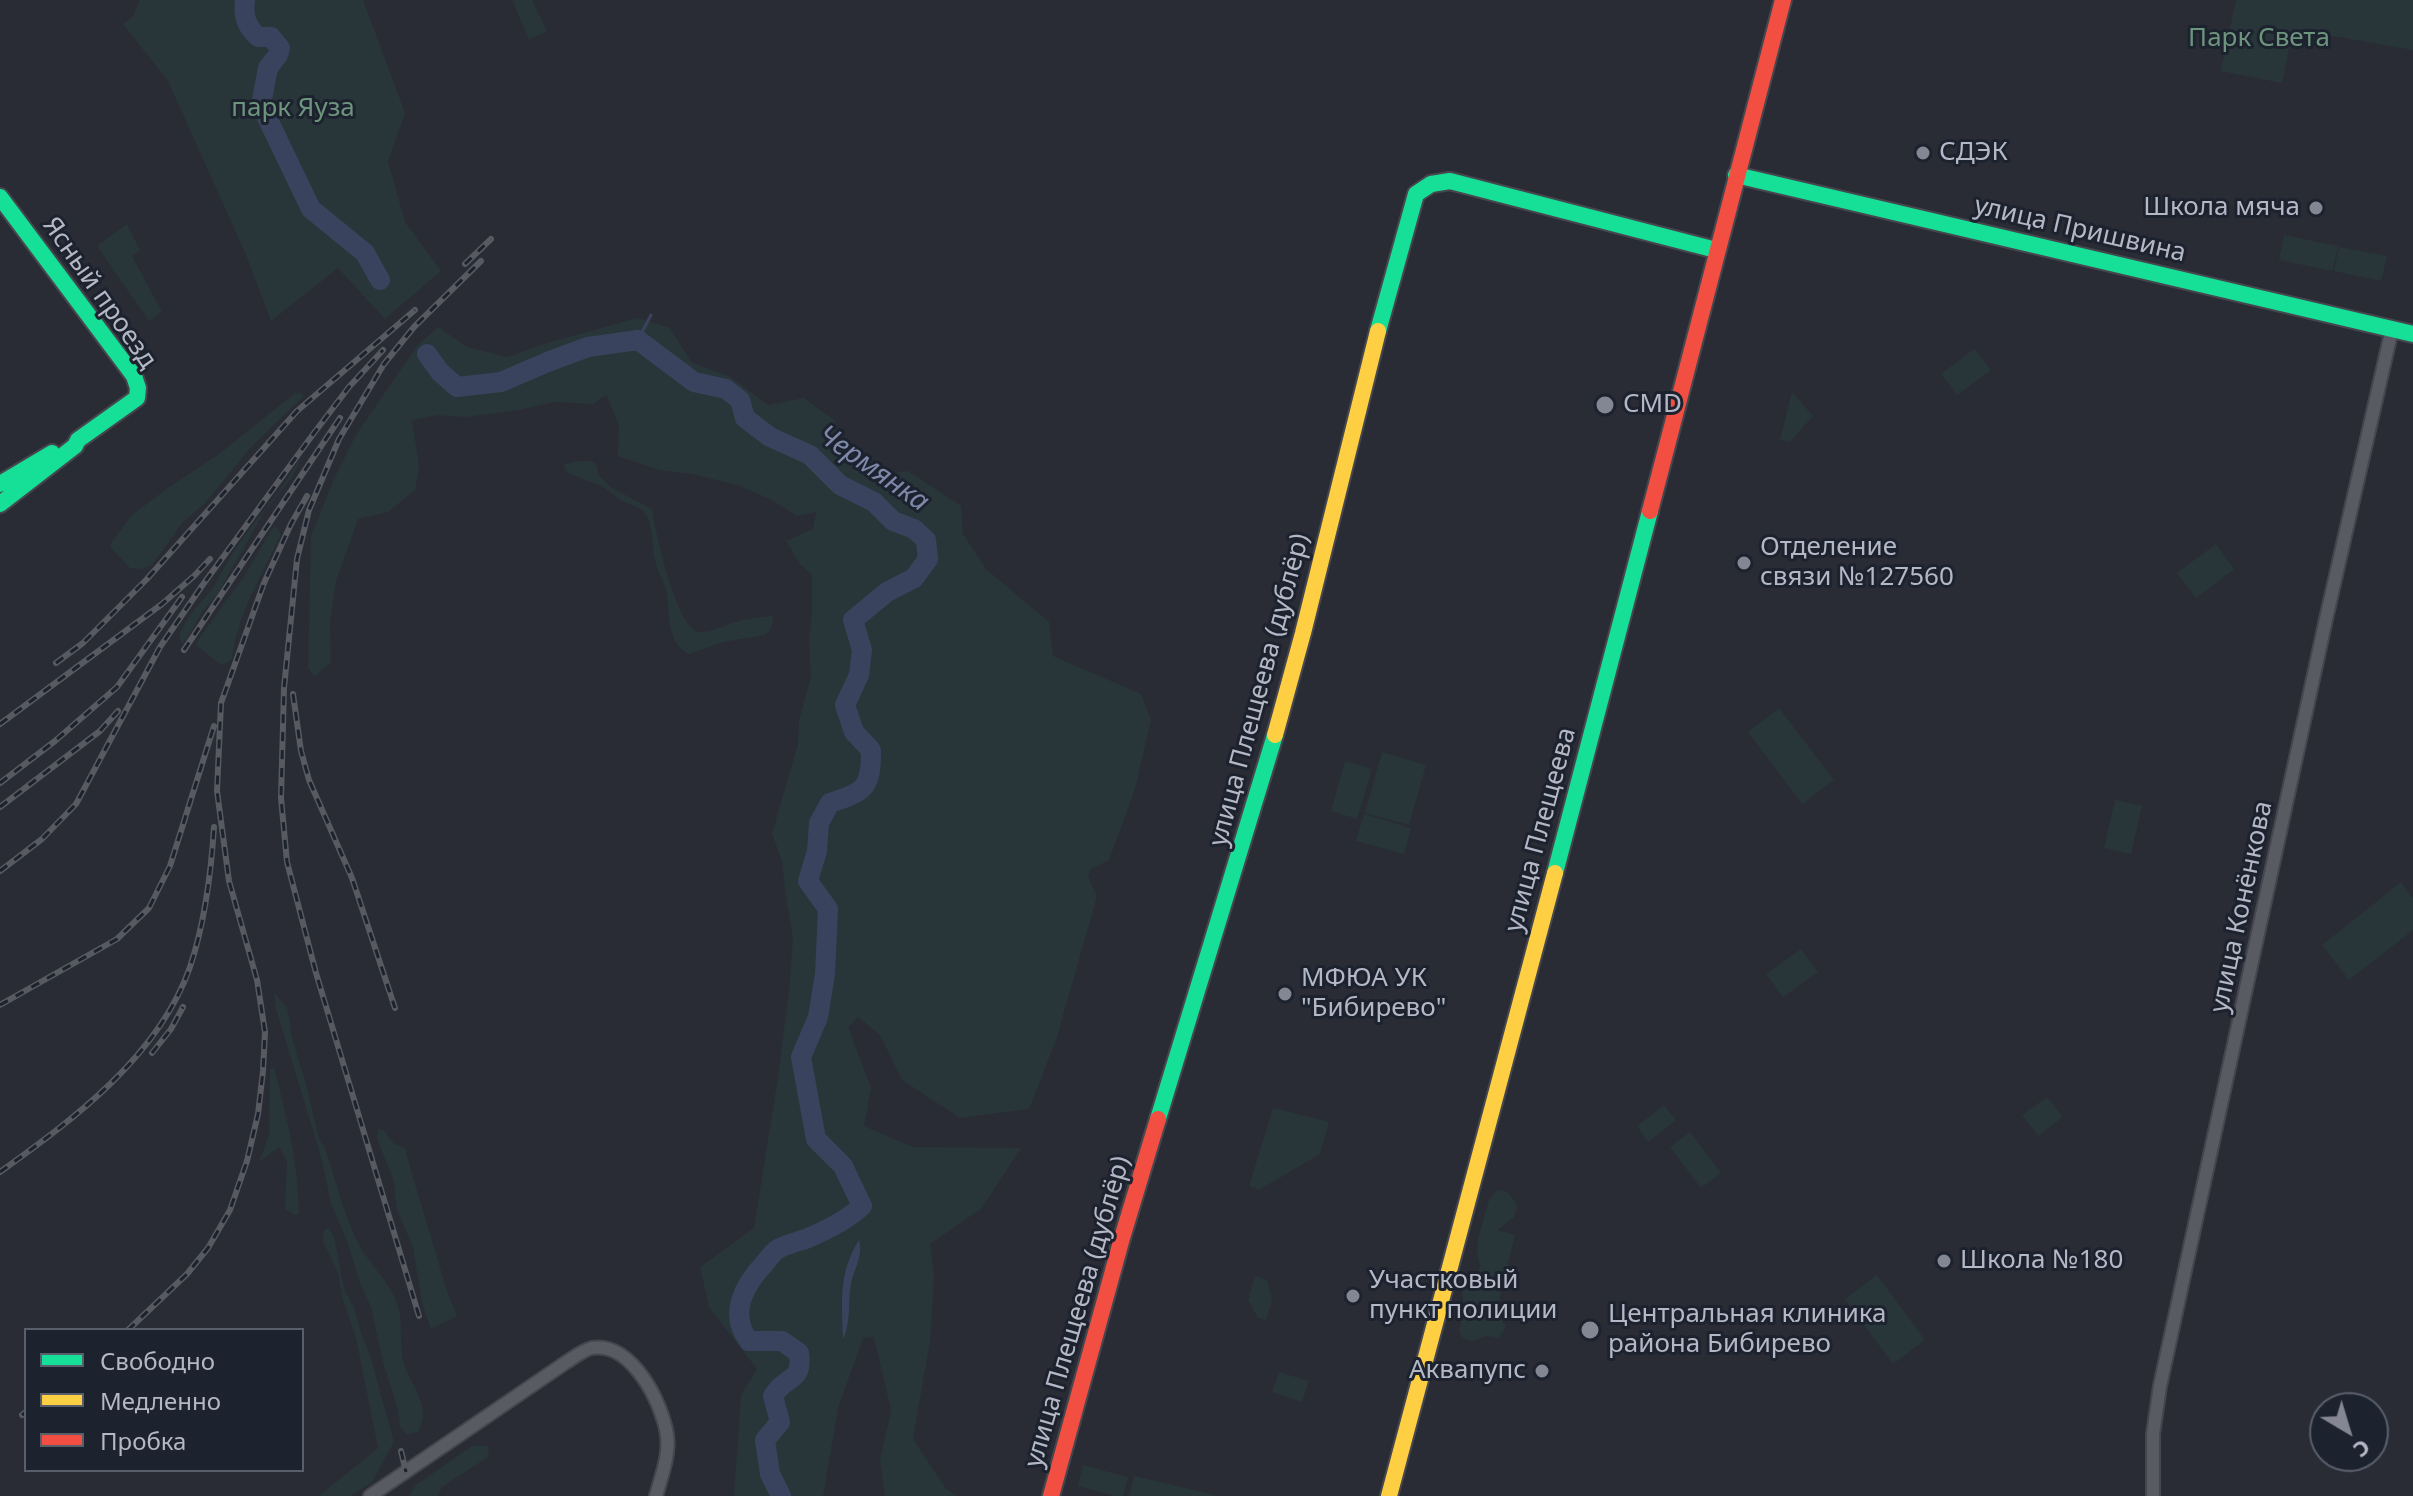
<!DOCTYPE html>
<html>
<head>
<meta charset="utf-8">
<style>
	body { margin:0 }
	#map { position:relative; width:2413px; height:1496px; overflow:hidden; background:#2a2c35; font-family:"Noto Sans",sans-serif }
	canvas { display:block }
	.legend { position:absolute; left:24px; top:1328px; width:280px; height:144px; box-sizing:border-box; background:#1d222f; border:2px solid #595e6b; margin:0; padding:10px 14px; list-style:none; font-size:24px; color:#b4b7c5 }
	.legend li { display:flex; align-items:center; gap:16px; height:40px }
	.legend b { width:40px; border:2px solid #595e6b }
	.north { position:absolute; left:2309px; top:1392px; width:80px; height:80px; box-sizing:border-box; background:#1d222f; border:2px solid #595e6b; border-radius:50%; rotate:142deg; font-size:22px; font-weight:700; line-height:32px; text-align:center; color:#b4b7c5 }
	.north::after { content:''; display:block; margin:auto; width:28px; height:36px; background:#848693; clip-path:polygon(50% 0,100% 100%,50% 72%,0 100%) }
</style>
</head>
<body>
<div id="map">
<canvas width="2413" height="1496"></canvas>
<ul class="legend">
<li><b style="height:10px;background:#16e098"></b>Свободно</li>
<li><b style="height:10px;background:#ffcf43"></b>Медленно</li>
<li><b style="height:10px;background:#f24e42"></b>Пробка</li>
</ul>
<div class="north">С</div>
</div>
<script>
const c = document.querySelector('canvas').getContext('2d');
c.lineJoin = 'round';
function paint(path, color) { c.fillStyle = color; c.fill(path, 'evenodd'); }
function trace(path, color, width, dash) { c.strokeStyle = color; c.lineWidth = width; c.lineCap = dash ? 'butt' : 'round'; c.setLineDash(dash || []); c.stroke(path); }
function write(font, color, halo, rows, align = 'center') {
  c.font = font + ' "Noto Sans",sans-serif'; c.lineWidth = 6; c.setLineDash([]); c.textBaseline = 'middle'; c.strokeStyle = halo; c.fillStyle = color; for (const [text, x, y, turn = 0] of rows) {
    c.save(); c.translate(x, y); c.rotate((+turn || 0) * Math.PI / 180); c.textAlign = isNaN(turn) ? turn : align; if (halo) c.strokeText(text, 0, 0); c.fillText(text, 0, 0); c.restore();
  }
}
const green = new Path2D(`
	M140,0H363L405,113L388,161L405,222L441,271L385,319L338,268L271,321L246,255L168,81L123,24L133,16Z
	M512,0H532L547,31L529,40Z
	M2236,0H2413V50L2293,29L2282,83L2221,71Z
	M127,224L140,251L132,256L162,312L149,321L97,246Z
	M2284,235L2338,246L2332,271L2279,260Z
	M2339,247L2387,256L2381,281L2334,271Z
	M637,318L670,328L692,363L731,377L768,405L804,398L835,421L838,444L894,473L908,471L961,506L963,534L986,569L1049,622L1053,656L1141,694L1151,720L1135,789L1109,860L1091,869L1088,877L1097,896L1056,1040L1029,1109L960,1118L902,1080L880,1035L858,1017L848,1027L871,1088L864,1126L912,1147L1021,1148L982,1208L930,1244L934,1275L930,1341L913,1439L946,1489L957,1496H885L880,1461L891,1410L874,1337L863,1338L838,1408L823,1496H734L741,1395L757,1369L709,1307L700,1267L754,1228L779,1071L789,991L793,938L786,898L782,861L772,834L798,744L799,721L811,677L809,640L812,618V575L800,564L786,541L813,529L816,512L797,516L770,499L737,485L692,474L660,470L618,456L619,425L606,395L593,404L554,402L519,410L466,417L438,415L412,420L419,466L415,490L388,512L358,519L336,581L330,623L331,662L315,676L308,668L311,536L333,481L356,435L417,346L438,327L467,347L507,357L547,343Z
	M1974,349L1991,370L1957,395L1941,374Z
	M1792,392L1813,416L1790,442L1780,440Z
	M300,393L304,396L254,444L204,504L182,523L152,565L141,569L130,568L111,548V543L132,515L168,488L219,454L294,394Z
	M302,456L293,476L264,512L217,595L202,612L186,640L182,643L179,638C183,618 202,603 214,586C222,574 227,560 236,548C249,529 263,511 278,493C287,481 293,468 302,456Z
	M580,461H591L596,464L599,475L610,487L652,509C655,529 676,631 700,632C709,633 721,627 729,624C742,619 758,618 772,616C774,624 771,630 765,635L723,642L689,654C666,643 670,613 667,593C665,583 658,573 656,564C651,548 654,528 646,515C640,505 628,505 619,499C612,495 607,488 599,485C587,480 576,478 565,470L564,464Z
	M275,526L281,534C262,577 238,610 232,659L223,665C213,661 207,651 196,646L198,640L245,575L271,530Z
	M2216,544L2234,569L2196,598L2177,573Z
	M1779,708L1834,780L1802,804L1748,732Z
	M1382,752L1426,765L1409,825L1365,813Z
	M1345,761L1372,769L1357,819L1331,811Z
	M2115,800L2142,806L2131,854L2104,848Z
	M1364,814L1411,828L1404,854L1356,841Z
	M2401,882L2413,898V930L2349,980L2322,945Z
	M1801,949L1818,972L1783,997L1766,974Z
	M274,992L287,1008L292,1038L307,1088L319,1139L325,1148C335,1178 343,1212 357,1241C368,1263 388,1279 397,1303C404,1322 398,1344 404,1364C412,1388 432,1406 418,1432L407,1435L400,1427L398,1410L383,1362L371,1307L361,1286L347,1241L331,1204L322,1160L276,1009Z
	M274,1068C287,1117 298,1163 299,1214L295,1215L285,1209L287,1161L279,1147L259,1162L269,1135L270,1069Z
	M2047,1097L2063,1117L2038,1136L2022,1115Z
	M1664,1105L1676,1120L1648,1142L1637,1126Z
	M1273,1108L1329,1122L1320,1154L1259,1190L1249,1186Z
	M378,1129L384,1131L394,1144L405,1148L409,1164L447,1291L457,1316L431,1329L422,1303L413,1247L397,1210L394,1181L377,1139Z
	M1690,1132L1721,1173L1701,1188L1670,1147Z
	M1503,1190L1509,1194L1517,1205L1514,1217L1497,1230L1515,1235L1496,1313L1506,1326L1499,1338L1486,1336L1473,1341L1466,1340L1461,1336L1459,1330L1464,1310L1462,1288L1465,1280L1477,1273L1480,1267L1477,1253L1478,1239L1489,1200L1496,1191Z
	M328,1228L334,1237L344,1289L354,1308L360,1330L370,1355L394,1442L373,1480L369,1484L350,1496H319L378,1448L356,1338L343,1300L338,1273L323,1242L324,1231Z
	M1877,1275L1925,1340L1893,1364L1845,1299Z
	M1255,1276L1267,1280L1272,1300L1266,1320L1258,1318L1248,1300Z
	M1279,1372L1309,1381L1302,1402L1272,1392Z
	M472,1446H489L488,1457L442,1487L438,1496H409L416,1485Z
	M1083,1465L1128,1477L1123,1496H1115L1078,1486Z
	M1134,1476L1215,1495V1496H1129Z`);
const water = new Path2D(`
	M859,1240C863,1254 856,1266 852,1279C847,1299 852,1320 843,1339C842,1301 838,1274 859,1240Z`);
const stream = new Path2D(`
	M638,340L651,315`);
const river = new Path2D(`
	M245,0C243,16 246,26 258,37H271L280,48L278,55L268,68L261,105L311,209L365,253L380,280
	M427,354L440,372L457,387L501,382L550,361L588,347L638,340L694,382L726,389L740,400L745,418L770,437L810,455L840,485L874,502L893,521L914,529L926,540L928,559L914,578L887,592L853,620L862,650L859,675L845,705L854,732L871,750C871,788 866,791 830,803L819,823L817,851L808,881L828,909L825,974L818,1017L801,1057L816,1139L843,1166L862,1206C847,1220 827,1230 808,1238C798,1242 786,1244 778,1249C773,1252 768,1259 765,1263C744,1285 728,1314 749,1341H782L799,1353C803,1384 786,1374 773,1396L780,1422L765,1440L770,1474L781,1496`);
const street = new Path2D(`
	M370,1496L565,1363C573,1358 583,1350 592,1348C631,1341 662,1402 667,1435C670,1455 661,1477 656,1496
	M2153,1496V1434L2160,1386L2326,619L2392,329`);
const fast = new Path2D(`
	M1736,175L2413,334
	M0,197L134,376L138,388L137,398L78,440L75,446L0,504
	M1378,331L1416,194L1431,184L1450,181L1716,250
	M0,484L52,453
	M1555,873L1650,511
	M1158,1119L1275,735`);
const slow = new Path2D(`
	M1275,735L1303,633L1378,331
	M1389,1496L1555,873`);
const jam = new Path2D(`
	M1650,511L1783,0
	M1051,1496L1122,1238L1158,1119`);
const rail = new Path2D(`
	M465,264L491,239
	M184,650L340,418
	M56,663L83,643L146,580L297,411L415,310
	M293,694L301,751L309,780L352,878L395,1008
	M0,724L162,604L194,576L210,559
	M0,783L55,741L117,687L182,597
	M0,807L100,731L118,711
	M0,871L42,839L76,804L160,647L204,583L314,433L349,387L383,350
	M0,1005L117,939L149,908L170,866L214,726
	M152,1053L171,1029L183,1007
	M0,1172C74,1119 159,1056 190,967C205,922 211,874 214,827
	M419,1316L316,973L287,862L281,798L284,688L297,559L309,510L339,439L384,364L414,327L481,261
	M128,1330L187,1274L208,1248L230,1210L247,1161L258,1114L263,1071L265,1032L257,980L229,881L217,791L221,703L264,583L291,524L307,496
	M22,1415L26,1412
	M401,1451L406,1472`);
const markers = [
	[1923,153,8,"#848693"],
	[2316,208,8,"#848693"],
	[1605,405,10,"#848693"],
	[1744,563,8,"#848693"],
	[1285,994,8,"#848693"],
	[1944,1261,8,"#848693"],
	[1353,1296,8,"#848693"],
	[1590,1330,10,"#848693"],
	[1542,1371,8,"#848693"]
];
const parkNames = [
	["Парк Света",2259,39],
	["парк Яуза",293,109]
];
const poiNames = [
	["СДЭК",1939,153],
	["Школа мяча",2300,208,"right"],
	["CMD",1623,405],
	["Отделение",1760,548],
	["связи №127560",1760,578],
	["МФЮА УК",1301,979],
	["\"Бибирево\"",1301,1009],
	["Школа №180",1960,1261],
	["Участковый",1369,1281],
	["пункт полиции",1369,1311],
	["Центральная клиника",1608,1315],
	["района Бибирево",1608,1345],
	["Аквапупс",1526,1371,"right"]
];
const streetNames = [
	["улица Пришвина",2080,230,13],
	["Ясный проезд",99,293,55],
	["улица Плещеева (дублёр)",1260,690,-75],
	["улица Плещеева",1541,830,-75],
	["улица Конёнкова",2242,907,-78],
	["улица Плещеева (дублёр)",1078,1312,-74]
];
const waterNames = [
	["Чермянка",873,469,35]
];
paint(green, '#28363a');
paint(water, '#3a435d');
trace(stream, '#3a435d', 3);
trace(river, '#3a435d', 20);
trace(street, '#46474e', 16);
trace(fast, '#46474e', 20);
trace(slow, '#46474e', 20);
trace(jam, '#46474e', 20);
trace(street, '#595b63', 12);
trace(fast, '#16e098', 16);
trace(slow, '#ffcf43', 16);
trace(jam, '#f24e42', 16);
trace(rail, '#575a60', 6);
trace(rail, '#1d222f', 3, [9]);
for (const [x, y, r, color] of markers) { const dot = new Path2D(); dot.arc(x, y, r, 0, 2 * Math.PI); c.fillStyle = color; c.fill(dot); trace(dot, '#1d222f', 3); }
write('26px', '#6d947d', '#1d222f', parkNames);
write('26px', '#b4b7c5', '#1d222f', poiNames, 'left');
write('26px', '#b4b7c5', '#1d222f', streetNames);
write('italic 28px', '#7e89aa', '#1d222f', waterNames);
</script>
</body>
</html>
